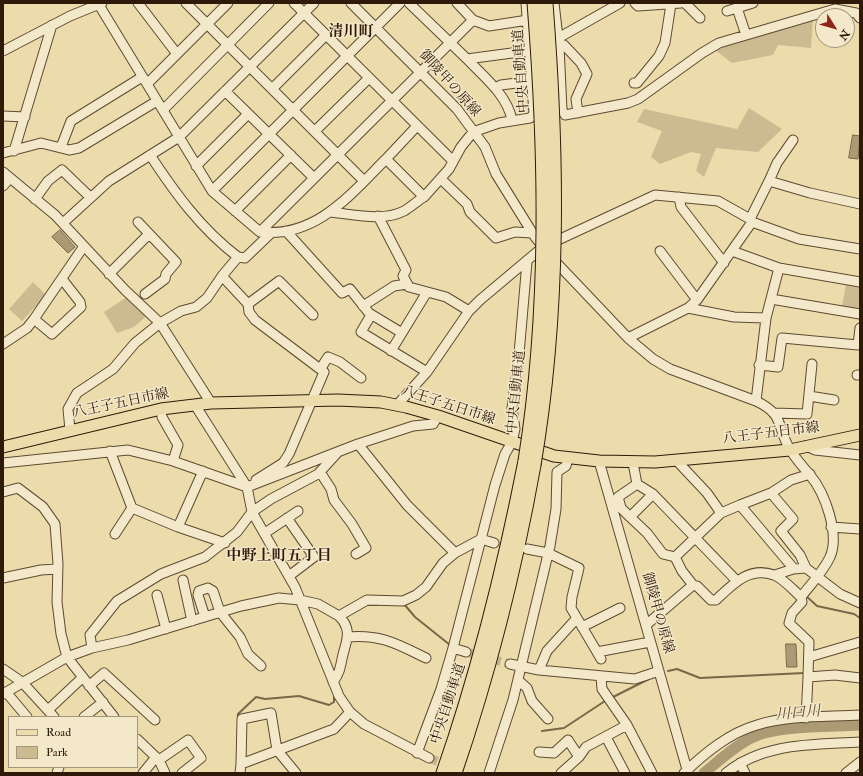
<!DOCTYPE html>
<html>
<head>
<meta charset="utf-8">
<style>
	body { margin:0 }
	#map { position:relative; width:863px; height:776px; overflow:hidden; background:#ecdcac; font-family:"IM FELL Double Pica",serif }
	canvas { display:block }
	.frame { position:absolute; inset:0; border:4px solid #2f1908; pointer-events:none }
	.legend { position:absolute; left:8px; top:716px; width:130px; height:52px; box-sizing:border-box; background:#f3e8c9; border:1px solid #a5957c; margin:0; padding:5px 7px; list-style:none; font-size:12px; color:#2f1908 }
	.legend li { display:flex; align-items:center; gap:8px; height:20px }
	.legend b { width:20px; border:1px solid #a5957c }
	.north { position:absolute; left:815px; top:8px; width:40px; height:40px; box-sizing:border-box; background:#f3e8c9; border:1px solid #a5957c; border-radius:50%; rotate:127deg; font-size:11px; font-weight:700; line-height:16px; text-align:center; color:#2f1908 }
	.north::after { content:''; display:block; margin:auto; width:14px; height:18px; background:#8f2418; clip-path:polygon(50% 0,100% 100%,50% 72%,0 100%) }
</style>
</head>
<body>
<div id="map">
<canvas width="863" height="776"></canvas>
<div class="frame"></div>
<ul class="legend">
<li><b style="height:5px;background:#ecdcac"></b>Road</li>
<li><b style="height:11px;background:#ccbb90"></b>Park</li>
</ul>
<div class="north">N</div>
</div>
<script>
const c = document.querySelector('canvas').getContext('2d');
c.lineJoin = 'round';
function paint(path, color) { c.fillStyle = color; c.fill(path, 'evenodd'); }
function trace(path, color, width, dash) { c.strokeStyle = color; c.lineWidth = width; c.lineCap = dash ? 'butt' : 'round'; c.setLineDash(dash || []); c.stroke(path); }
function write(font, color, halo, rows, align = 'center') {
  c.font = font + ' "IM FELL Double Pica","Noto Serif JP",serif'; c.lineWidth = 3; c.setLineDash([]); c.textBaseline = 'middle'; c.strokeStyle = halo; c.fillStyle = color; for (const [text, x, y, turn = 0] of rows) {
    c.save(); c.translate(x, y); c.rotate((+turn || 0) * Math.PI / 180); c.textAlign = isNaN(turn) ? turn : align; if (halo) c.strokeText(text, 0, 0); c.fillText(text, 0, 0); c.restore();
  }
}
const green = new Path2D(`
	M813,19L811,48L778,45L773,55L732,63L715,50Z
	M749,108L782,129L758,152L716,148L704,177L696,171L701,154L691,152L660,164L651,157L662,131L637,122L644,109L737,129Z
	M847,279L860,282V314L841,311Z
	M33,282L46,295L22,321L9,309Z
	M130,295L150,313L134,327L117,333L104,312Z`);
const water = new Path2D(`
	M853,135L860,136L858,159L849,158Z
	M60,230L75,247L68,253L52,237Z
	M786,644H796L797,667H787Z`);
const stream = new Path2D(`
	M805,595L817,606L854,614L860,618
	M404,604L415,617L450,645
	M366,605H378
	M668,671L677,669L700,678L804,673
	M611,698L649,679
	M238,719V714L256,697L265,699L299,696L329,705L334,702V697
	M542,731L564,728L605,701`);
const river = new Path2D(`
	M704,773C719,761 733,747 751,738C777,725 829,727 860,725`);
const minorTunnel = new Path2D(`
	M466,652L510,664
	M429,758L467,773`);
const minor = new Path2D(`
	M138,3L177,54
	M186,3L364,181
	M294,3L453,161
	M351,3L457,109L485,147L496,174L535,237L544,248
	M409,3L467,59L542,49
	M457,3L473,20L489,26L528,20
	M526,3L534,114
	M554,3L559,46L562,110L565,115L628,103L638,99L702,53L719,43L835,9L856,13L860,18
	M635,3L638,6L681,3
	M685,3L700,18
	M99,5L212,191L260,232C316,238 350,195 386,159L424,197L449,169L461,147L473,132L499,123L530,118L534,114L562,110
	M737,8L746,35
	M727,11L753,3
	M559,43L560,37L620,3
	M554,47L564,45L581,63L587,74L576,99L578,113
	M3,51L70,16L102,3
	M467,59C485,78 507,95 512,120
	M634,83H637L659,56L665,43L671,4
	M147,84L228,3
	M495,88L501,85L532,81
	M272,89L326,35
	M225,91L314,178
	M163,110L269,3
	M3,116L25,117
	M315,131L369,78
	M61,147L71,121L142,77
	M14,151L52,25
	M3,153L41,143L69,150L79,148L157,101
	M150,155C175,193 201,229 238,257
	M386,159L417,126
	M196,166L248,114
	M3,172L55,215L125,290L160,323L211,403
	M441,179L467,204L470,212L496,238L515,232L532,233
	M769,181L777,163L793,140
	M3,186L10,178
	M212,191L400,3
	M679,197L681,207L724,263
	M35,199L48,181L62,170L90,197
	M235,211L291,155
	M330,212C352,214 383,222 404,211C411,207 417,201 424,197
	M378,216L406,270L403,276L409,287L446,297L469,311
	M138,222L176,262L166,274L165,279L145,294
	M752,222L799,239L860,249
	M63,223L109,181L179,137L314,3
	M286,231L342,293L350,289L369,313L402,333
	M260,232L473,20
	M660,251L697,300
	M732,251L779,268L766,318L756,401
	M552,258L628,338L653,359L670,369L756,401C786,415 776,428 791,451C796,459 803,467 810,475C825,493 840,534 830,557C823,572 811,584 801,597
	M779,268L860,282
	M109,274L149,234
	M222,276L248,304L249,312L255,320L324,372L289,454L283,463L256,480
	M771,299L860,314
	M248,304L279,281L313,315
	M363,306L394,286L407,284
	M688,308L734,317L766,318
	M371,315L361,332L427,372
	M34,319L52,334L81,307L80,302L62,279
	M628,338L688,308L697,300L752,222L750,219L769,181L810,193L860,204
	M3,344L27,328L34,319L84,246
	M391,351L427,292
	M759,365L778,367L782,338L858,345L860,328
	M321,368L328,357L340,362L361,378
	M857,375H860
	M809,396L834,400
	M195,405L247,487L252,512L295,587L339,696L350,712L364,724L429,758
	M397,405L427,372L469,311L480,300L543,247L655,195L718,201L750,219
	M161,409L162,417L178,445L173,461
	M774,413L807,414L812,364
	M70,430L68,409L77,393L113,369L135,343L160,323L181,311L196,307L207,298L222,276L238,257L245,258L271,233
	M358,444L407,505L455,553
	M806,446L815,450L860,455
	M110,451L132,508L115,534
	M676,460L707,493L721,513L740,505
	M599,461L688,773
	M3,463L128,450L173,461L247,487L358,444L413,426L433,424L438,416
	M633,463L637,484L653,494L736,580
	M320,472L331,489L334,500L352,524L366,548L356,554
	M3,492L18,488L43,507L55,524L58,564L57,602L61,634L67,657L114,717
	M771,493L791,480L810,474
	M653,494L630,517L647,533L663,554L675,557
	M132,508L178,527L225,543
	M630,517L621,508L618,497L637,484
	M287,518L314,557L289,576
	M178,527L203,471
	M831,527L860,529
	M265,533L298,511
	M527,549L548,553L579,568L572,597L571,608L597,652
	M794,569L740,505L771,493L793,519L781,531L800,555L806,568
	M775,575L793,569L806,568L840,594L860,603
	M3,578L41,570L57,569
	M183,580L192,621
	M693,585L682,571L675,557L721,513
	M157,595L166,629
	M205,617L198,595L199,591L208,588L213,591L220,612L240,637L248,654L261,666
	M646,625L693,585L697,586L711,600H716C733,584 749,566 774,575C784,579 793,590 801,597L802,602L792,613L789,623L809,642L808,677L835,675L860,678
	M582,627L620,608
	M347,637C381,634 397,644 426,658
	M92,648L90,635L117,601L161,574L205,557L237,532L252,512L271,499L318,474L338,452
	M453,648L466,652
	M809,657L860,642
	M601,659L597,652L650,642
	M510,664L539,670L635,679L659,671
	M3,669L22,682L54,717
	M539,670L547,651L577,618
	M601,677L602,689L627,725L652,773
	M518,680L527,688L532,701L548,719
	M333,682C339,674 340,669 342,659C345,643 354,631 339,616
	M89,686L104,673L155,720
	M6,692L27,717
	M3,694L67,657L92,648L128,640L241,606L279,598L300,600L318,604L339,616L367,600L403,601L416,595L426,587L443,563L455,553L481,539L494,543
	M48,710L82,678
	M84,717L103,702
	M806,718L808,677
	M606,737L625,773
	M137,739L159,760L165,773
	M539,752L554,753L568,740L579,757
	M417,753L441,689L453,648L495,485L505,454L512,442L515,429L512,408L519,354L527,262
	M159,760L188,740L201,758L182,773
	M740,763L745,773
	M241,764L242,719L271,713L277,750L296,773
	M57,773L59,767
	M143,773L156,757
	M240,773L241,764L334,729L350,712
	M489,773L513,700L550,546L556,509L557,472L566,466L568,458
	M561,773L579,757L586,747L627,725
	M684,773C705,753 729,733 757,725C788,715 827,717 860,715
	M726,773C764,742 814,745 860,742
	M846,773L860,762`);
const major = new Path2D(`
	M3,447L161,409L211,403L338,400L381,402L406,407L438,416L554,456L599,461L655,462L790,450L860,435`);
const highway = new Path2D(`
	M443,773C479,670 504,568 525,461
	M455,773C490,671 515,571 534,465`);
const highwayBridge = new Path2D(`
	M525,461C549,310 546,155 534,3
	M534,465C560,312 558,158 546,3`);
const streetNames = [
	["中央自動車道",522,71,-94],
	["御陵甲の原線",449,84,48],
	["中央自動車道",517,392,-84],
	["八王子五日市線",121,404,-12],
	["八王子五日市線",448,406,18],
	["八王子五日市線",771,434,-7],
	["御陵甲の原線",657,613,74],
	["中央自動車道",449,704,-72]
];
const neighbourhoodNames = [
	["清川町",351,33],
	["中野上町五丁目",279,557]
];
const waterNames = [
	["川口川",798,714,-5]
];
paint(green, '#ccbb90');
paint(water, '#ac9a74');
trace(water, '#7a6649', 1);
trace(stream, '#7a6649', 2);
trace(river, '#ac9a74', 11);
trace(minorTunnel, '#c6b58b', 9, [9, 4.5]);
trace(minor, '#5e4a31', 11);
trace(major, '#2f1908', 13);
trace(highway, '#2f1908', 15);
trace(minor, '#f3e8c9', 9);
trace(major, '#ecdcac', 11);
trace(highway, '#ecdcac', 13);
trace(highwayBridge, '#2f1908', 15, []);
trace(highwayBridge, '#ecdcac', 13);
write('14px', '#2f1908', '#f3e8c9', streetNames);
write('bold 15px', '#2f1908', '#f3e8c9', neighbourhoodNames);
write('italic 15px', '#614d33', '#f3e8c9', waterNames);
</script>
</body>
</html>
